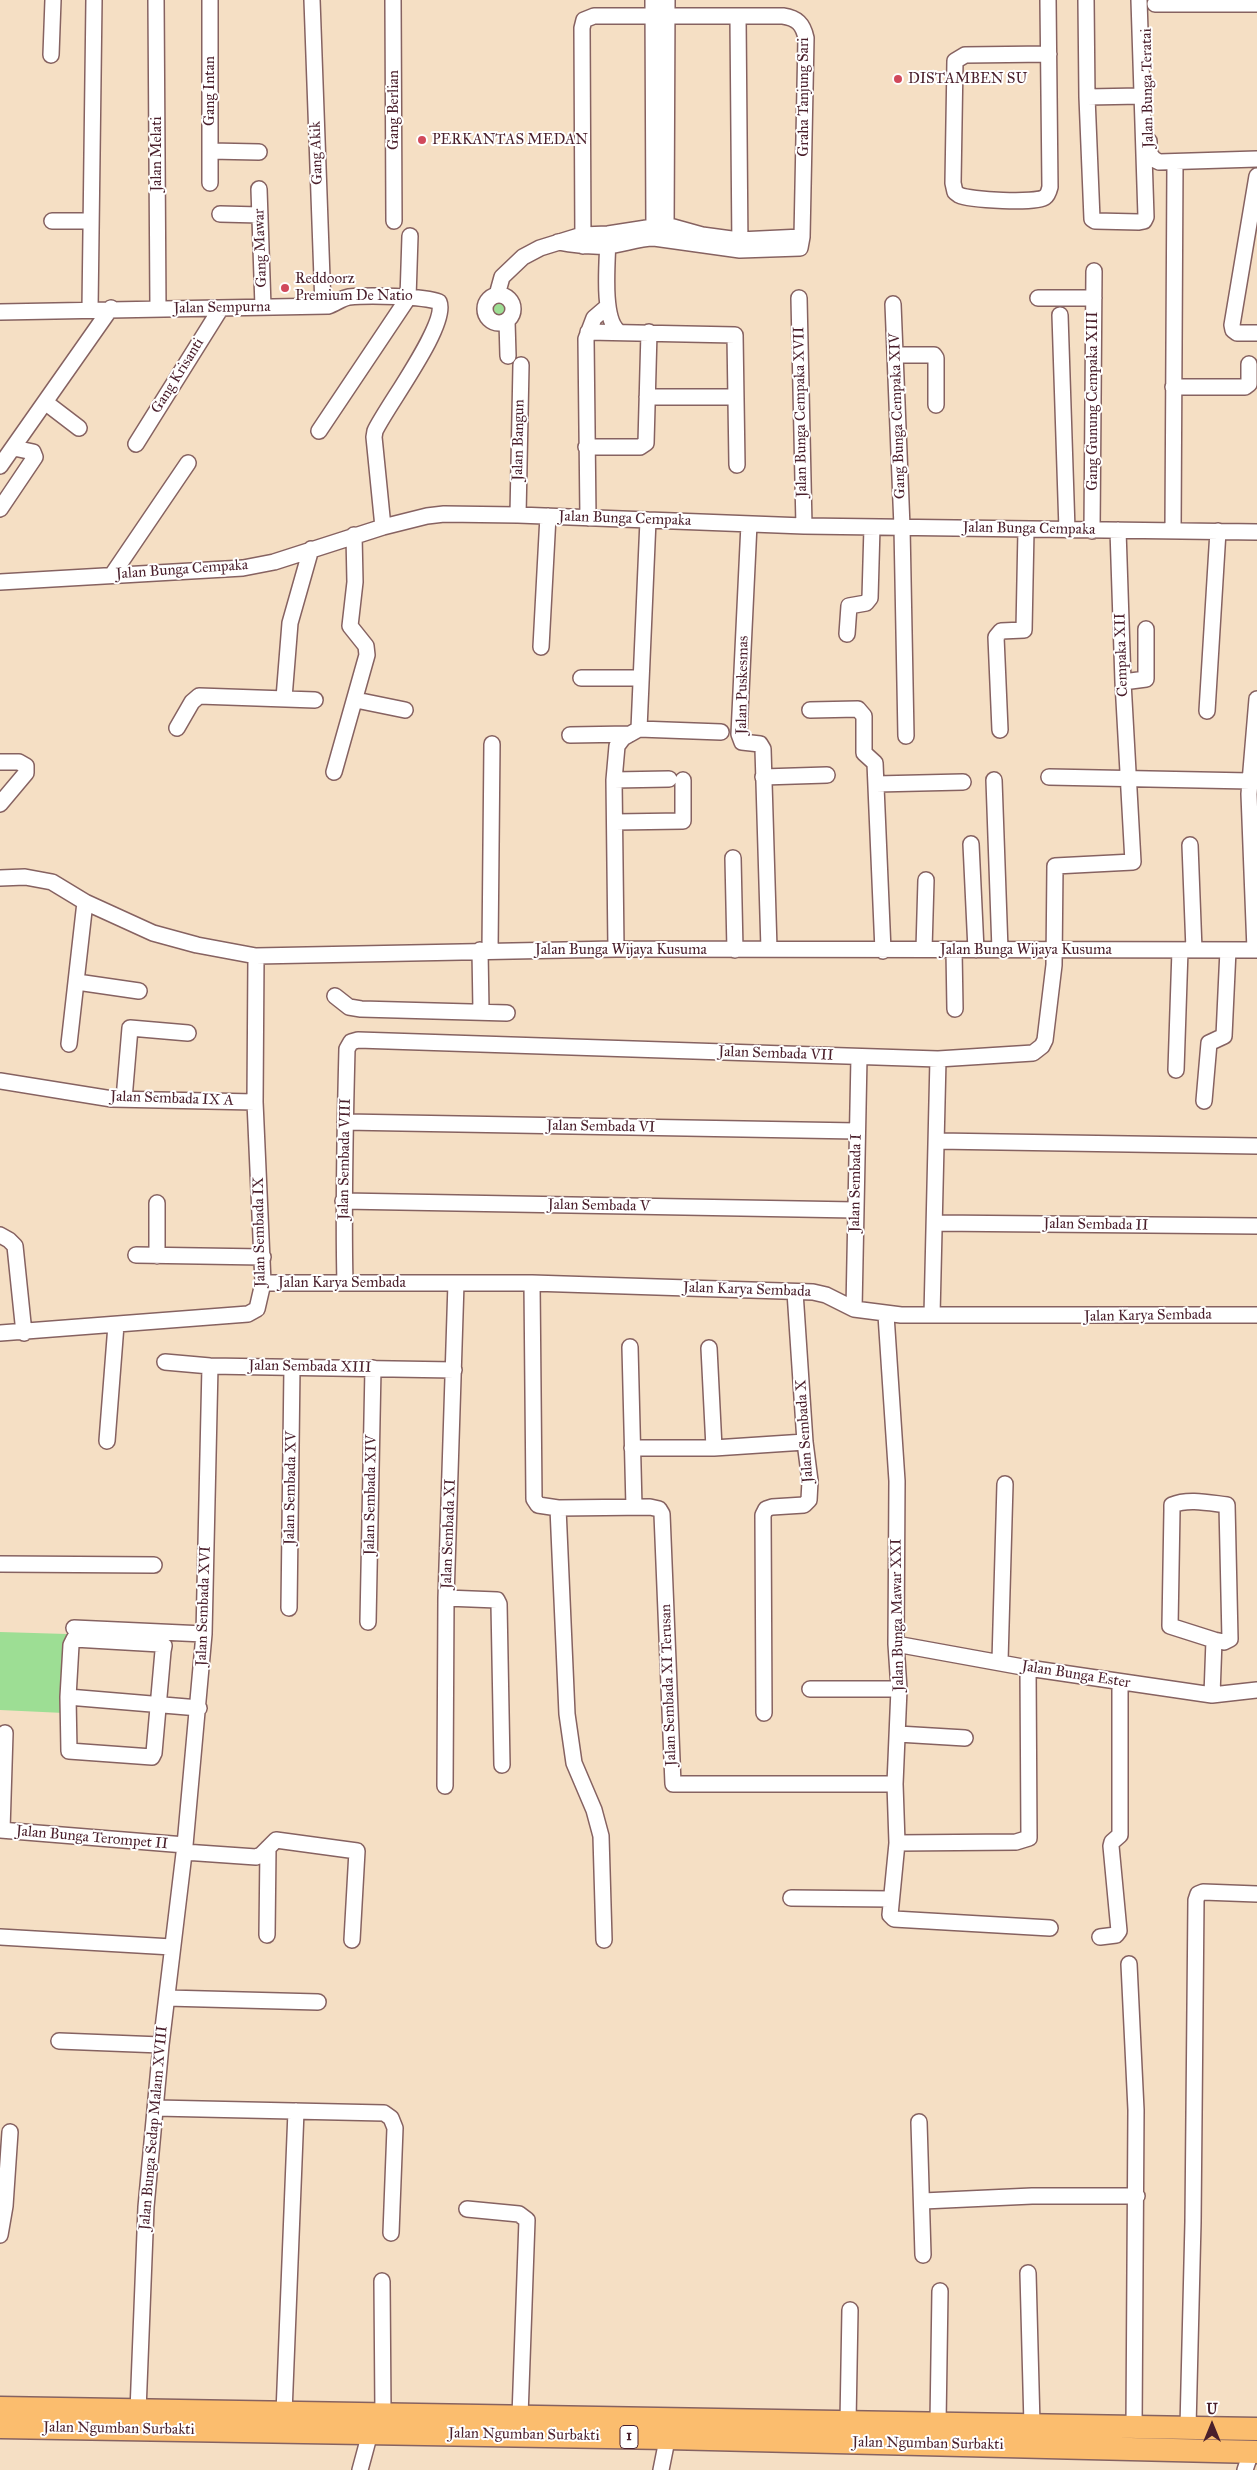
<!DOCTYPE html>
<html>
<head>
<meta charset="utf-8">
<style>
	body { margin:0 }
	#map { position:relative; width:1257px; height:2470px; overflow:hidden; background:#f5dfc4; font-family:"IM FELL Great Primer",serif }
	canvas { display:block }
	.north { position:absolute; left:1187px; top:2400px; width:50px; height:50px; -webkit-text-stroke:4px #fff; paint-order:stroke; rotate:0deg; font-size:14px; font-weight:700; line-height:20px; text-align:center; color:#4a1f2b }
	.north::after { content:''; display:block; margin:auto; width:18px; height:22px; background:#4a1f2b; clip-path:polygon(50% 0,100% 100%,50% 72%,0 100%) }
</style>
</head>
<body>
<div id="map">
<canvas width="1257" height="2470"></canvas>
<div class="north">U</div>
</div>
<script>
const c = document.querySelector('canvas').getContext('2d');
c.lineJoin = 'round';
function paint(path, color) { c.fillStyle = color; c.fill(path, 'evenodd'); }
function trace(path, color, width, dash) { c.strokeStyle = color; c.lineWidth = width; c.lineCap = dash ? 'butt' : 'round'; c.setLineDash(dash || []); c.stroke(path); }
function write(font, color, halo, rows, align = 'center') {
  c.font = font + ' "IM FELL Great Primer",serif'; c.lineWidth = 4; c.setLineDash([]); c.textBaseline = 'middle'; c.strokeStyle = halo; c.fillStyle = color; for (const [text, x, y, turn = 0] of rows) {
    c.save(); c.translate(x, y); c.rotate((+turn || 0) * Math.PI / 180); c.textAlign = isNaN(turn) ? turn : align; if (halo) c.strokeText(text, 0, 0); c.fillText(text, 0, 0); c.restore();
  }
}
const green = new Path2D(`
	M489 308a8 8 0 1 1 16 0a8 8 0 1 1-16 0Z
	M0,1632L67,1634L64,1713L0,1710Z`);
const minor = new Path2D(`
	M156,0L158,309
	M312,0L323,306
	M393,0L394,221
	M653,0L654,234
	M1048,0L1050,187C1049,191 1048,195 1045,197C1037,204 969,200 959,195L955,192L953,183L955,61L965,55L1049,54
	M1086,0L1087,97L1092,219L1095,221L1139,222L1144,221L1146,217L1139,0
	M1155,4H1257
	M738,17L740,250
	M51,55L53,0
	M1087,97L1141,96
	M1149,141C1149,151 1149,158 1159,162L1257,159
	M210,151L259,152
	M1257,176L1232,325L1233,330L1237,333H1257
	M210,183V0
	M259,189L263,307
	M220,214L260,215
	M52,221H91
	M666,233L667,0
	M608,236C608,257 601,317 618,331
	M558,242C574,245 590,247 606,246C622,245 637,238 654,238L740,250L800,248L802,237L806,38C803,24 797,18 783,16H594L584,20L582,28L583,246
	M485 309a14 14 0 1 1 28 0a14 14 0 1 1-28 0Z
	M497,295L502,277L523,257L540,248L582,235L608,234L666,225L702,235L739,240L802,237
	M799,298L804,526
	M1038,298H1094
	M893,304L902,527L906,736
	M90,309L94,0
	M0,312L328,306C335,304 342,298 349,297C368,295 424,296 439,302C449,324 386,407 375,431L374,437L383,527
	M1060,315L1067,530
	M507,321L508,356
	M588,332L735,335L737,465
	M896,355H934L936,358V405
	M1173,387H1245L1249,384V364
	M647,397H736
	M45,402L79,428
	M319,431L408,298L410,236
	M136,444L221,308
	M586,447H640L646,443L649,332
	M0,466L111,308
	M0,509L35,457L33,452L14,448
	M518,515L521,365
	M588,518L586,339L594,318L608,306
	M749,524L739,734L742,742L760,744L763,749L769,949
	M1092,531L1094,271
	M1173,531L1175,163
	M112,575L188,463
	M0,582L243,568L274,562L383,527L427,516L444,514L518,515L804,526L1257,532
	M847,634L849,606L866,603L870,598L872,527
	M541,647L548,516
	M581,678H641
	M1123,682L1146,679V629
	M284,698L290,623L311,549
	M356,700L405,710
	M810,710L858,709L864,716V753L875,763L883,951
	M1207,711L1218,531
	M177,728L192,702L199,696L315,700
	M639,729L721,732
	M1000,730L996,637L1001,631L1024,630L1026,530
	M570,735L630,734
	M0,762H19L26,766V773L0,804
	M334,772L367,655L366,646L350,626L355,582L354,535
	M763,777L827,775
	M1049,777L1250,781
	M614,780L669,779
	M994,780L1000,950
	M876,784L963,782
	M615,822L683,821V780
	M971,844L976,950
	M1190,845L1194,950
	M733,858L735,950
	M0,878L25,877L52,882L85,902L153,933L197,945L256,956L616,949L1257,950
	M616,949L614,780L617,746L623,738L639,729L648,520
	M924,949L926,880
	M480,950L481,1011
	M490,950L492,744
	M954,950L955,1009
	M1255,950L1249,794L1257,699
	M77,982L139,991
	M335,996L349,1007L361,1009L507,1013
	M69,1044L85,902
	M1176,1070L1180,950
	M0,1081L112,1099L255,1102
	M124,1099L130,1028L188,1033
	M1204,1101L1209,1043L1224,1036L1228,950
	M345,1122L857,1131
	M937,1141L1257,1146
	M343,1201L855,1210
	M157,1203V1256
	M935,1223L1257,1226
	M0,1235L9,1240L15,1246L24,1333
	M136,1255L263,1257
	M263,1283H532L813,1292L826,1295L854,1309L901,1315H1257
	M345,1283C343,1205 345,1127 347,1049L351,1042L358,1040L938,1059L1033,1053L1042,1046L1045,1040L1054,965L1055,866L1133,862L1123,682L1118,530
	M532,1283L534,1499L538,1505L558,1508L650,1507L659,1509L662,1514L673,1784H895
	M854,1309L859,1057
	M886,1315L897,1481L896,1644L899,1689L895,1784L897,1843L890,1915L894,1919L1050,1928
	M932,1315L938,1059
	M0,1333L248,1314L257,1309L263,1283L255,1102L256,956
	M630,1347L634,1507
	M709,1348L714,1448
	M165,1362L210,1366L454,1370
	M107,1441L116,1325
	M632,1448H714L805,1442
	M558,1508L567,1714L574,1763L594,1810L601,1836L604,1940
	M0,1564L154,1565
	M446,1598L497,1600L499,1604L502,1765
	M289,1608L292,1367
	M368,1622L373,1368
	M74,1628L204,1634
	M896,1644L1028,1668L1212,1695L1257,1690
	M1000,1661L1005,1484
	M810,1689H899
	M1212,1695L1214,1640L1170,1626L1172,1510V1505C1188,1498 1210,1503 1227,1505L1230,1639L1224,1642L1214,1640
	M68,1697L69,1751L152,1757L154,1753L163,1651L164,1646L160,1644L74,1639L71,1645L68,1697L199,1708
	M764,1713L763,1515L766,1509L772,1507L804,1505L809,1500L810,1481L805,1442L795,1292
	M898,1734L965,1738
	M445,1786L446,1598L456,1283
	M0,1830L185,1845
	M2,1830L5,1733
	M897,1843L1016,1842L1029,1838L1028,1668
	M184,1852L256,1857L261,1855L276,1840L357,1851L352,1940
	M791,1898L891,1899
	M267,1935L268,1848
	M0,1937L172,1947
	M1100,1937L1116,1935L1119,1931L1111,1846L1112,1842L1120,1835V1682
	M1129,1964L1136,2110L1134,2427
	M167,1998L318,2002
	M59,2041L161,2045
	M156,2108L384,2113L391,2118L395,2128L391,2233
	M919,2122L923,2255
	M923,2201L1032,2196H1137
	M0,2205L5,2206L10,2132
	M467,2209L519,2214L527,2220L520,2416
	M0,2235L5,2206
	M1028,2273L1032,2425
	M382,2281L383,2414
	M138,2411L146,2207L161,2045L185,1845L204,1634L210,1366
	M284,2413L296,2111
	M848,2422L850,2310
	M938,2423L940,2291
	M1188,2427L1193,2222L1196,1900L1198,1894L1203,1892L1257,1894
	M360,2470L370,2433
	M661,2470L669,2430
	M1245,2470L1251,2452`);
const highway = new Path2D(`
	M0,2408L1257,2429
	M0,2427L667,2438L1257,2452`);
const markers = [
	[898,79,5,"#d1495b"],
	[422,140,5,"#d1495b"],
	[285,288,5,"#d1495b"]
];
const shields = [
	[629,2437,18]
];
const shieldNames = [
	["1",629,2437]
];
const poiNames = [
	["DISTAMBEN SU",908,79],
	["PERKANTAS MEDAN",432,140],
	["Reddoorz",295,279],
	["Premium De Natio",295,296]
];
const streetNames = [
	["Jalan Bunga Teratai",1148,88,-91],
	["Gang Intan",210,91,-90],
	["Graha Tanjung Sari",804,97,-90],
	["Gang Berlian",394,110,-90],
	["Gang Akik",317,153,-92],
	["Jalan Melati",157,154,-90],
	["Gang Mawar",261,248,-92],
	["Jalan Sempurna",222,308,-1],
	["Gang Krisanti",178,376,-58],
	["Gang Gunung Cempaka XIII",1093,401,-90],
	["Jalan Bunga Cempaka XVII",801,412,-91],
	["Gang Bunga Cempaka XIV",898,416,-92],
	["Jalan Bangun",519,440,-89],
	["Jalan Bunga Cempaka",625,519,2],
	["Jalan Bunga Cempaka",1029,529,1],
	["Jalan Bunga Cempaka",182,570,-4],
	["Cempaka XII",1122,655,-92],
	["Jalan Puskesmas",743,685,-89],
	["Jalan Bunga Wijaya Kusuma",621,950],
	["Jalan Bunga Wijaya Kusuma",1026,950],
	["Jalan Sembada VII",776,1054,2],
	["Jalan Sembada IX A",172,1099,2],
	["Jalan Sembada VI",601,1127,1],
	["Jalan Sembada VIII",345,1159,-89],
	["Jalan Sembada I",856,1183,-89],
	["Jalan Sembada V",599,1206,1],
	["Jalan Sembada II",1096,1225,1],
	["Jalan Sembada IX",260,1232,-91],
	["Jalan Karya Sembada",342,1283],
	["Jalan Karya Sembada",747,1290,2],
	["Jalan Karya Sembada",1148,1316,-1],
	["Jalan Sembada XIII",310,1367,1],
	["Jalan Sembada X",805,1431,-94],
	["Jalan Sembada XV",291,1488,-89],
	["Jalan Sembada XIV",371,1495,-89],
	["Jalan Sembada XI",449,1534,-88],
	["Jalan Sembada XVI",204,1606,-88],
	["Jalan Bunga Mawar XXI",898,1615,-91],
	["Jalan Bunga Ester",1076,1675,9],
	["Jalan Sembada XI Terusan",669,1685,-92],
	["Jalan Bunga Terompet II",92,1838,5],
	["Jalan Bunga Sedap Malam XVIII",154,2128,-85],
	["Jalan Ngumban Surbakti",119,2429,1],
	["Jalan Ngumban Surbakti",524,2435,1],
	["Jalan Ngumban Surbakti",928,2444,1]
];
paint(green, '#9dde94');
trace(minor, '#866261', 18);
trace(highway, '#866261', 25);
trace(minor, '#fff', 15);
trace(highway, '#fbbd6e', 22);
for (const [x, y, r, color] of markers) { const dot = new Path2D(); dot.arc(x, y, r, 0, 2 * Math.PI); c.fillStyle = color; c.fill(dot); trace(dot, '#fff', 2); }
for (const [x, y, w] of shields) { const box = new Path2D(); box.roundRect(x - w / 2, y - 11.5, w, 23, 4); c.fillStyle = '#fff'; c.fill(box); trace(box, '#4a1f2b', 1); }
write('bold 14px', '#4a1f2b', null, shieldNames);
write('15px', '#4a1f2b', '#fff', poiNames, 'left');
write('15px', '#4a1f2b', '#fff', streetNames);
</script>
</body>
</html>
